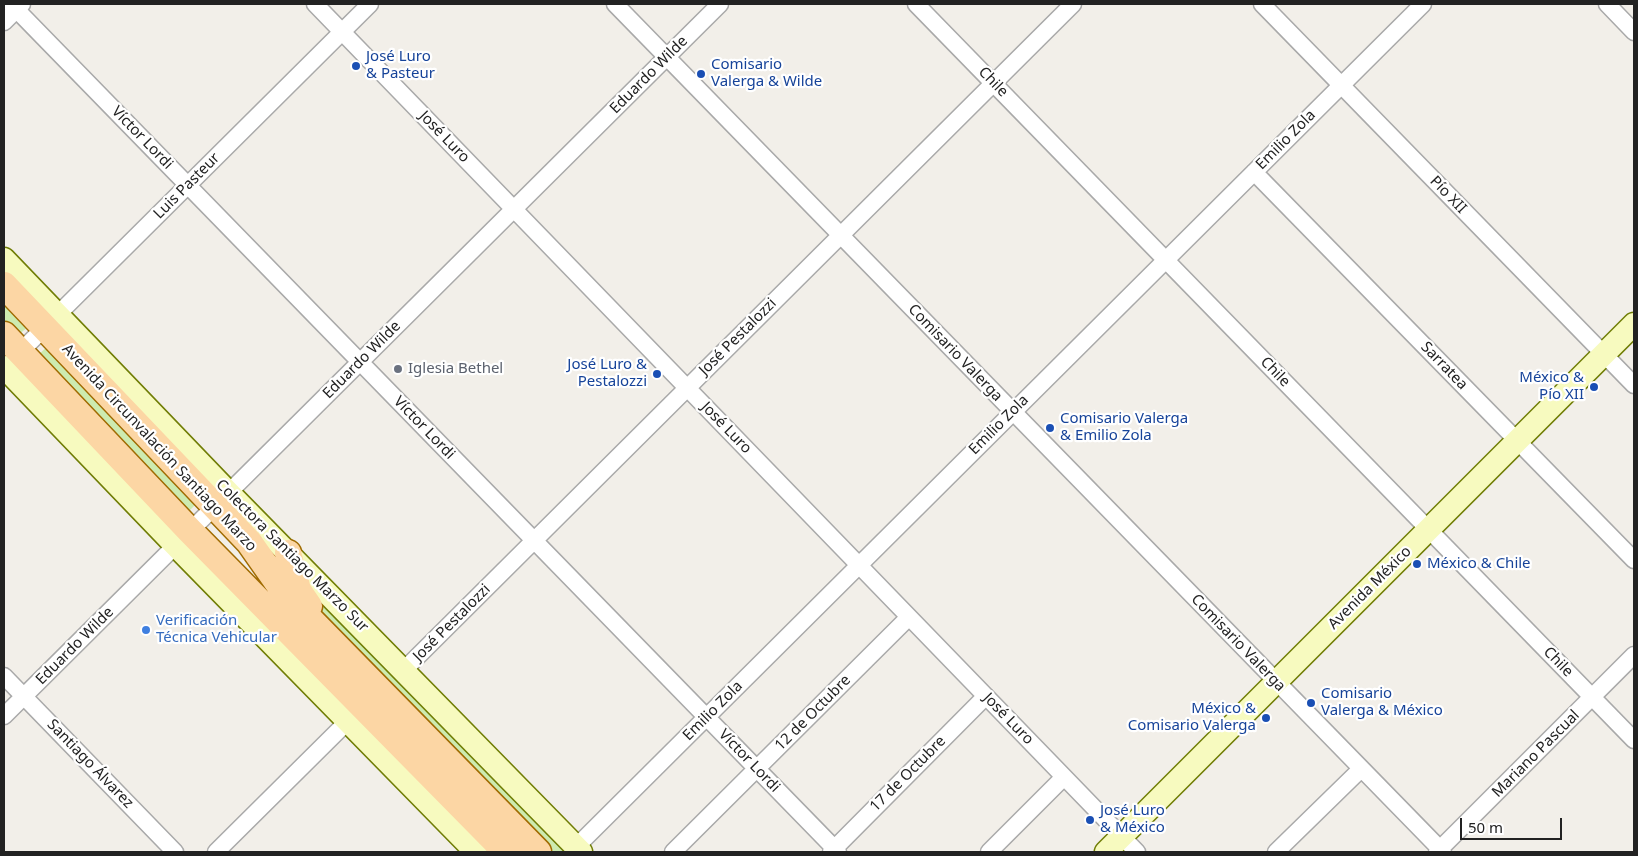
<!DOCTYPE html>
<html>
<head>
<meta charset="utf-8">
<style>
	body { margin:0 }
	#map { position:relative; width:1638px; height:856px; overflow:hidden; background:#f2efe9; font-family:"Noto Sans",sans-serif }
	canvas { display:block }
	.frame { position:absolute; inset:0; border:5px solid #222; pointer-events:none }
	.scale { position:absolute; left:1460px; top:818px; width:102px; height:22px; box-sizing:border-box; border:2px solid #222; border-top:0; padding-left:6px; font-size:15px; line-height:18px; white-space:nowrap; color:#222; -webkit-text-stroke:4px #fff; paint-order:stroke }
</style>
</head>
<body>
<div id="map">
<canvas width="1638" height="856"></canvas>
<div class="frame"></div>
<div class="scale">50 m</div>
</div>
<script>
const c = document.querySelector('canvas').getContext('2d');
c.lineJoin = 'round';
function paint(path, color) { c.fillStyle = color; c.fill(path, 'evenodd'); }
function trace(path, color, width, dash) { c.strokeStyle = color; c.lineWidth = width; c.lineCap = dash ? 'butt' : 'round'; c.setLineDash(dash || []); c.stroke(path); }
function write(font, color, halo, rows, align = 'center') {
  c.font = font + ' "Noto Sans",sans-serif'; c.lineWidth = 4.5; c.setLineDash([]); c.textBaseline = 'middle'; c.strokeStyle = halo; c.fillStyle = color; for (const [text, x, y, turn = 0] of rows) {
    c.save(); c.translate(x, y); c.rotate((+turn || 0) * Math.PI / 180); c.textAlign = isNaN(turn) ? turn : align; if (halo) c.strokeText(text, 0, 0); c.fillText(text, 0, 0); c.restore();
  }
}
const grass = new Path2D(`
	M4,296L28,327L18,335L4,324Z
	M48,346L197,503L187,513L38,355Z
	M299,573L574,852H548L311,602Z`);
const street = new Path2D(`
	M11,4L838,852
	M315,4L1137,852
	M615,4L1443,852
	M916,4L1634,740
	M1262,4L1634,385
	M1607,4L1634,32
	M4,22L22,4
	M1254,172L1634,560
	M14,358L370,4
	M404,670L1073,4
	M4,676L175,852
	M4,716L720,4
	M576,847L1423,4
	M216,852L348,721
	M673,852L909,617
	M831,852L986,696
	M989,852L1064,777
	M1276,852L1361,769
	M1437,852L1634,655`);
const secondary = new Path2D(`
	M4,259L229,493L581,852
	M4,367L175,545L476,852
	M1106,852L1634,324`);
const primary = new Path2D(`
	M4,285L249,542L280,586L293,602L538,852
	M4,335L190,531L506,852
	M288,553L298,590L309,606`);
const markers = [
	[356,66,5,"#1a4fb4"],
	[701,74,5,"#1a4fb4"],
	[398,369,5,"#6b7280"],
	[657,374,5,"#1a4fb4"],
	[1594,387,5,"#1a4fb4"],
	[1050,428,5,"#1a4fb4"],
	[1417,564,5,"#1a4fb4"],
	[146,630,5,"#3f7fe0"],
	[1311,703,5,"#1a4fb4"],
	[1266,718,5,"#1a4fb4"],
	[1090,820,5,"#1a4fb4"]
];
const transitNames = [
	["José Luro",366,57],
	["& Pasteur",366,74],
	["Comisario",711,65],
	["Valerga & Wilde",711,82],
	["José Luro &",647,365,"right"],
	["Pestalozzi",647,382,"right"],
	["México &",1584,378,"right"],
	["Pío XII",1584,395,"right"],
	["Comisario Valerga",1060,419],
	["& Emilio Zola",1060,436],
	["México & Chile",1427,564],
	["Comisario",1321,694],
	["Valerga & México",1321,711],
	["México &",1256,709,"right"],
	["Comisario Valerga",1256,726,"right"],
	["José Luro",1100,811],
	["& México",1100,828]
];
const streetNames = [
	["Eduardo Wilde",649,75,-45],
	["Chile",993,82,46],
	["José Luro",444,137,46],
	["Víctor Lordi",142,138,46],
	["Emilio Zola",1286,140,-45],
	["Luis Pasteur",187,186,-45],
	["Pío XII",1448,195,46],
	["José Pestalozzi",738,337,-45],
	["Comisario Valerga",955,353,46],
	["Eduardo Wilde",362,360,-45],
	["Sarratea",1444,366,46],
	["Chile",1275,372,46],
	["Emilio Zola",999,425,-45],
	["Víctor Lordi",424,428,46],
	["José Luro",726,428,46],
	["Avenida Circunvalación Santiago Marzo",159,448,47],
	["Colectora Santiago Marzo Sur",292,556,45],
	["Avenida México",1370,588,-45],
	["José Pestalozzi",452,623,-45],
	["Comisario Valerga",1238,643,46],
	["Eduardo Wilde",75,646,-45],
	["Chile",1558,662,46],
	["Emilio Zola",713,711,-45],
	["12 de Octubre",813,713,-45],
	["José Luro",1008,719,46],
	["Mariano Pascual",1536,754,-45],
	["Víctor Lordi",749,761,46],
	["Santiago Álvarez",90,764,46],
	["17 de Octubre",908,774,-45]
];
const worshipNames = [
	["Iglesia Bethel",408,369]
];
const shopNames = [
	["Verificación",156,621],
	["Técnica Vehicular",156,638]
];
paint(grass, '#cdebb0');
trace(street, '#a9a9a9', 19);
trace(secondary, '#707d05', 25);
trace(primary, '#a06b00', 29);
trace(street, '#fff', 16);
trace(secondary, '#f7fabf', 22);
trace(primary, '#fcd6a4', 26);
for (const [x, y, r, color] of markers) { const dot = new Path2D(); dot.arc(x, y, r, 0, 2 * Math.PI); c.fillStyle = color; c.fill(dot); trace(dot, '#fff', 2); }
write('15px', '#164399', '#fff', transitNames, 'left');
write('15px', '#222', '#fff', streetNames);
write('15px', '#5b616d', '#fff', worshipNames, 'left');
write('15px', '#366cbe', '#fff', shopNames, 'left');
</script>
</body>
</html>
